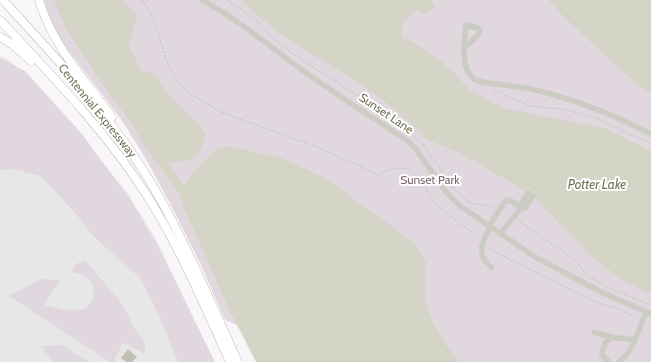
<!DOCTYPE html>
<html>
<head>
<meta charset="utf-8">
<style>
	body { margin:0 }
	canvas { display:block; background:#f8f6f9 }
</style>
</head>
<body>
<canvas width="651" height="362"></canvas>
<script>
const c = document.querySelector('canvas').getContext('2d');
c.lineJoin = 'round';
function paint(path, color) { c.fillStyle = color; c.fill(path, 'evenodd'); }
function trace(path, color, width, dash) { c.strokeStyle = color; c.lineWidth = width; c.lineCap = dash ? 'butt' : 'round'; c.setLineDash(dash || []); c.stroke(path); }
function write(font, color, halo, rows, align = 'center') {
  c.font = font + ' Cabin,sans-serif'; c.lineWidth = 4; c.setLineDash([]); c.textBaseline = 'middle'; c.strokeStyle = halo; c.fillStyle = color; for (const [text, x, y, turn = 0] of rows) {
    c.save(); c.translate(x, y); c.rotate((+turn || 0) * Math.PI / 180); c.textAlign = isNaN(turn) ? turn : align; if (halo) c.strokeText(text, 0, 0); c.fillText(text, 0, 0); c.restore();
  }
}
const built = new Path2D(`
	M0,56L10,61L38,87L127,192L156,239L214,362H0Z`);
const green = new Path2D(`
	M44,0H609L651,41V362H332L225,320L201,265L174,211L146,159L121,119L62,42L53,27Z
	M0,58L25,71L82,134L129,198L157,244L215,362H178L161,320L140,278L94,237L76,214L41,176L13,169L0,170Z
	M85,260L123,305L134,328L145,343V354L123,343L115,359L117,362H110L9,296L41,279L60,280L44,305L64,310L86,309L94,296L92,282L84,275L71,272L76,264Z
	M62,345L89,362H54L40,346Z`);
const water = new Path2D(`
	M54,0H121L137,15L129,45L141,71L154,74L174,101L199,124L205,134C199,162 193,158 169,164L184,185L194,171L214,151L228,146L281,158L325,178L416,244L426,263V303L433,322L445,344L459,362H256L230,311L182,204L180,194L155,161L127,117L98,78L67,31Z
	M241,0H431L436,6L425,14L416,9L403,23L401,37L422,47L449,68L471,91L505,109L605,128L651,151V294L626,282L594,259L533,196L482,165L453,150L428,140L393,108L368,89L276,31Z
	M549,0H651V93L632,80L564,17Z`);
const building = new Path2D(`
	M128,349L137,357L132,362H126L121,358Z`);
const path = new Path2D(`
	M142,0L154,19L167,62L177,80L186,91L221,112L322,149L379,175C390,169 399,165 411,171C419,175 427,191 432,198C441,212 466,226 479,239
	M227,0L254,18L280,44L299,58L352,92L390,118L422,143L455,190L467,201L476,204L496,207
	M494,90L530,106L562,109L594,117L651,144
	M532,191L536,185
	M517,220L568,255L577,263L587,276L618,292L651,305
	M487,246L493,251L593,301L618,309L637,318`);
const minor = new Path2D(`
	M202,0C239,20 268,45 302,70C337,95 373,118 409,142L415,148L446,192L460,206L535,257L603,293L651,314
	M464,48L477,36L480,31L478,28L466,25C464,41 460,70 475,80C492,85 512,85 530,89C573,98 612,114 651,134
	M528,193L521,204V208H525L533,196
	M489,226L506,200L513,202L521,208L500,234
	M490,227C482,243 475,254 492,268
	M594,332L611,337L634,340
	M609,362L602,355C603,347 604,343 611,337
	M619,362C632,354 640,326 646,312`);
const highway = new Path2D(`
	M3,0C52,54 104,108 143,170C181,230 208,297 238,362
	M39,0C53,47 84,78 112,117
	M0,20C51,75 105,130 146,194C180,247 204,305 230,362
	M0,37L12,44L31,61`);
const streetNames = [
	["Centennial Expressway",97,111,51],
	["Sunset Lane",386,114,34]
];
const parkNames = [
	["Sunset Park",430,180]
];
const waterNames = [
	["Potter Lake",597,185]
];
paint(built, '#e8e7e7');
paint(green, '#e1d7de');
paint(water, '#d4d4c7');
paint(building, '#c0c0b4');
trace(highway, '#bbbcb3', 9);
trace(path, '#c0c1ba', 1, [2, 2]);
trace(minor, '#cbccc4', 5.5);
trace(highway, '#fff', 8);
write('12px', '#73765a', '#fff', streetNames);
write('12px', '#7f6673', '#fff', parkNames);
write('italic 13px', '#757458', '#fff', waterNames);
</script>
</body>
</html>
